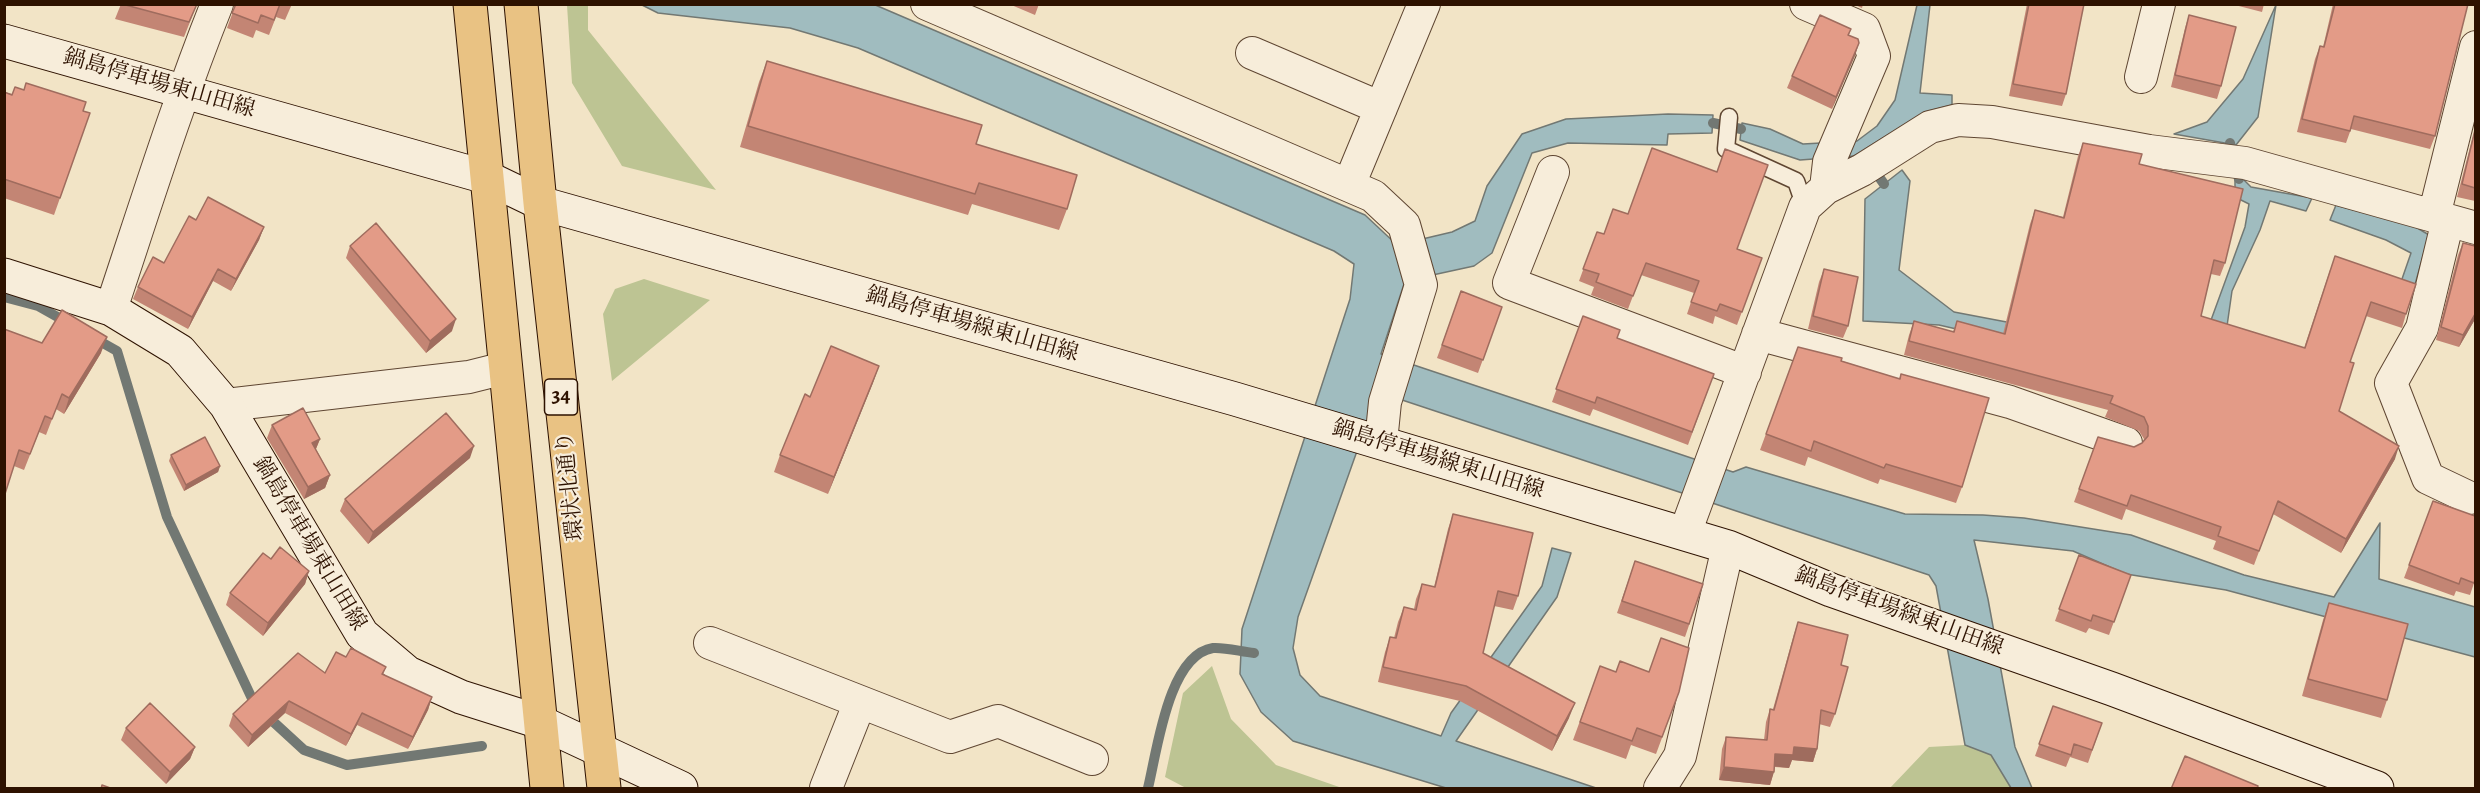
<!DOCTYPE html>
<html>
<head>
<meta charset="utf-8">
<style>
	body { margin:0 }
	#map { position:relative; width:2480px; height:793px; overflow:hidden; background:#f2e4c6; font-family:Alegreya,serif }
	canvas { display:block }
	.frame { position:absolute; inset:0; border:6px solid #2e1200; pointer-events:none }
</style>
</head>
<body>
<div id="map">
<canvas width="2480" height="793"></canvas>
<div class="frame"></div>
</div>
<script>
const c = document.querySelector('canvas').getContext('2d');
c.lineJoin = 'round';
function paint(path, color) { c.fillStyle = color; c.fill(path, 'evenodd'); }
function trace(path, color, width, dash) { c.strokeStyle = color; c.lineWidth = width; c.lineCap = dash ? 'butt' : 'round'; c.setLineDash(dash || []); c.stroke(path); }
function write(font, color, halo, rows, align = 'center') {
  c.font = font + ' Alegreya,"Noto Serif JP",serif'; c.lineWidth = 4.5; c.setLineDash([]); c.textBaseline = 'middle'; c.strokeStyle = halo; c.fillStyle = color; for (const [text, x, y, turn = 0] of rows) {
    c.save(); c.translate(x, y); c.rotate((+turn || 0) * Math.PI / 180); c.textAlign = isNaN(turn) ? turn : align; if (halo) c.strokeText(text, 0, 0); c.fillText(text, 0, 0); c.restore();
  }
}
const green = new Path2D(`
	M567,5H588V30L716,190L622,166L572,83Z
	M644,279L710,300L612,381L603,314L615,289Z
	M1212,666L1231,719L1276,765L1342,788H1186L1165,777L1183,693Z
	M1965,745L1991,755L2011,788H1890L1929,747Z`);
const water = new Path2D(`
	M873,4L1365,215L1397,245L1452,232L1475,221L1487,186L1522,134L1566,119L1668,114L1713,115L1712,133L1668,134L1667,145L1568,143L1532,153L1492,253L1474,266L1405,281L1381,354L1733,472L1746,467L1905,514L1983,515L2024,518L2131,535L2244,575L2334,597L2380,523L2379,579L2475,607V657L2226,590L2126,574L2073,551L1974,540L1988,599L2015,747L2032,788H2011L1991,755L1965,745L1936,586L1929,575L1378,392L1298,617L1293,648L1300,675L1320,696L1441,736L1451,713L1542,586L1552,548L1571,553L1557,597L1456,741L1596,788H1446L1293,741L1261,712L1240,674L1242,629L1350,299L1354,264L1334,251L858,48L790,28L658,13L642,5Z
	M1917,5H1930L1920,93L1952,95V105L1925,112L1854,156L1800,160L1740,140L1742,123L1770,129L1803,144L1857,141L1877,126L1895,100Z
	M2276,5L2258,117L2236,145L2174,134L2207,122L2243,79Z
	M1902,170L1910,181L1899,270L1954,312L2180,355L2199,353L2245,227L2249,204L2235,197V178L2243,179L2251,187L2312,198L2306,211L2270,201L2260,230L2232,291L2219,382L2035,347L1939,325L1863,321L1865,199Z
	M2336,205L2414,226L2429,235L2414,288L2402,279L2411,253L2386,240L2330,220Z`);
const stream = new Path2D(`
	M1713,123L1741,129
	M2230,143L2239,179
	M1872,167L1884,184
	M4,297L38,306L70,324
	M94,338L117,351L167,517L255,705L304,750L347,765L482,746
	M1148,788C1157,752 1168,655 1213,648C1225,647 1242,652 1254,653`);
const service = new Path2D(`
	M1729,117L1726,149L1796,181L1805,207`);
const minor = new Path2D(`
	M927,4L1373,196L1404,225L1421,285L1385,402L1381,442
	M1806,4L1864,29L1874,56L1829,162L1826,188
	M1252,53L1381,108
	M2141,77L2159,4
	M1553,172L1509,283L1745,372
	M1349,185L1424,4
	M2434,216L2476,47
	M2448,220L2422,328L2391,383L2428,478L2470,498
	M111,309C145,207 177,104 217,4
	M1758,334L2010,402L2126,443
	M226,405L469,377L505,368
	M1685,533L1805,207L1826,188L1862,170L1930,127L1958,120L1992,122L2149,151L2245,163L2476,228
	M710,643L950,737L998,721L1092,759
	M826,788L860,702
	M1660,788L1680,756L1728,547`);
const secondary = new Path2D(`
	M4,41L486,177L540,203L1235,399L1728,547L1831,590L2112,689L2377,788
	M4,275L111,309L180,351L226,405L362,634L408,673L461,697L540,722L681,788`);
const trunk = new Path2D(`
	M470,4L547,788
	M521,4L540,203L604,788`);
const wall = new Path2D(`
	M121,4H197L184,37L115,19Z
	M234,4H292L285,20L276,17L269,35L256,30L253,38L227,28L234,9Z
	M1009,4H1039L1035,15Z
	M1853,4H1863L1862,8Z
	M2027,4H2084L2066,94L2062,106L2009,96Z
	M2231,4H2264L2262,12Z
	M2333,4H2468L2435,136L2430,149L2351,129L2346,143L2297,132L2315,59L2320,46L2323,47Z
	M2189,15L2221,86L2217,99L2171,87L2185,28Z
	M1851,29L1849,35L1859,43L1832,109L1787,88L1792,76Z
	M767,61L1067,209L1059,230L972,204L968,215L740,147L759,82Z
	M4,92L90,113L54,215L4,198Z
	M2475,129V201L2457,197L2472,140Z
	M2083,143L2139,164L2225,263L2220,276L2211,274L2201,316L2304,348L2330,270L2406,314L2402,328L2366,316L2350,362L2339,411L2395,459L2341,553L2273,514L2254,565L2213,549L2216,541L2126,509L2122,520L2074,502L2098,437L2134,447L2142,443L2143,442L2144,439L2139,431L2105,417L2108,410L1904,355L1909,335L1914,321L1953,332L1957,321L2003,334L2030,224L2035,210L2063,217L2078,156Z
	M1628,214L1737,249L1762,258L1737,325L1715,316L1713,324L1687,314L1694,293L1641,275L1628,309L1591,295L1594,287L1579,281L1597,232L1604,234Z
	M196,220L264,227L259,240L231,291L213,281L188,329L133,299L138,287L164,263Z
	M2463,243L2474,321L2459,347L2436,340L2458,255Z
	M350,246L452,331L426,353L346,258Z
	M1824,269L1848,326L1843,338L1808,329L1819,282Z
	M1461,291L1502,307L1478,373L1437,358Z
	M1583,316L1617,338L1714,374L1688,445L1593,409L1590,416L1552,402Z
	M42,343L101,353L64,414L56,409L46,435L39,432L24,470L14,466Z
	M1798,347L1899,379L1901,374L1962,487L1956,503L1880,479L1878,484L1808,457L1805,466L1760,450Z
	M879,366L828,494L774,472L780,455Z
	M272,425L320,439L316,449L330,475L325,488L304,499L267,438Z
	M171,455L220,466L218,472L184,491L169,461Z
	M470,458L368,544L340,511L345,499Z
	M2433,501L2475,580L2470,595L2456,591L2454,596L2404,578Z
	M1453,514L1518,596L1513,610L1494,606L1483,653L1569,718L1552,751L1460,701L1378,682L1385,652L1390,637L1394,638L1398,622L1404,607L1414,609L1416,599L1422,584L1434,587L1448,529Z
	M2079,555L2131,575L2109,635L2089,628L2086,633L2055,621Z
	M271,559L309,571L305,584L263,636L226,605L230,593Z
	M1635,561L1703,584L1685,637L1617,613Z
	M2329,603L2387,700L2381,718L2302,696L2323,620Z
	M1798,622L1841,665L1835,714L1830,727L1819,724L1817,749L1813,762L1792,760L1789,768L1775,767L1770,785L1719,780L1722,749L1726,737L1764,740L1766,722L1770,709H1773L1794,634Z
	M346,657L386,667L383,675L432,697L428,710L408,749L357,725L346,746L285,713L248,747L229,726L233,714L325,673Z
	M1600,666L1616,672L1679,692L1656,754L1631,745L1626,759L1573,740Z
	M2053,706L2102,723L2088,763L2070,757L2066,767L2035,756Z
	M126,728L195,747L190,759L166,784L121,740Z`);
const shadedWall = new Path2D(`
	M1859,43L1855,56L1832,109L1836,97Z
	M264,227L259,240L231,291L236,279Z
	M218,269L213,281L188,329L192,317Z
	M2475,314L2474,321L2459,347L2463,335Z
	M456,319L452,331L426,353L430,341Z
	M107,337L101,353L64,414L69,398Z
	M879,366L873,383L828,494L834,477Z
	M320,439L315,451L312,443Z
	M474,446L470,458L368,544L373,532Z
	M2399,446L2395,459L2341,553L2346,539Z
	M220,466L218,472L184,491L186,485Z
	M330,475L325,488L304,499L308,487Z
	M309,571L305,584L263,636L268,623Z
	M432,697L428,710L408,749L413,737Z
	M289,701L285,713L248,747L252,735Z
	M1575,703L1569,718L1552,751L1557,736Z
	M362,713L357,725L346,746L351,734Z
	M195,747L190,759L166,784L170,772Z
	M1794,747L1817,749L1813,762L1792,760L1789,768L1771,766L1775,754Z
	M1724,767L1774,772L1770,785L1719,780Z`);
const building = new Path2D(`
	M122,4H197L189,22Z
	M236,4H280L274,20L261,15L258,23L232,13Z
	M2029,4H2084L2066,94L2013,84Z
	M2335,4H2468L2435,136L2354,116L2350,131L2302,119L2320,46L2324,47Z
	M1820,15L1851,29L1848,35L1858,39L1859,43L1836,97L1792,76Z
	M2189,15L2236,27L2221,86L2175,75Z
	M767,61L982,125L976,144L1077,175L1067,209L979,183L975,194L748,126Z
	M26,83L86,102L83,111L90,113L60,198L4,179V92L12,95L15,87L24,90Z
	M2475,130V188L2462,184Z
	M2083,143L2142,154L2139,164L2243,189L2225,263L2214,260L2201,316L2305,348L2335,256L2416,284L2406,314L2371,302L2350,362L2354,363L2339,411L2399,446L2346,539L2278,501L2259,551L2218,536L2221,527L2131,495L2127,506L2079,489L2098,437L2134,447L2142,443L2148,436V426L2144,417L2110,403L2113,396L1909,341L1914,321L1954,332L1957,321L2005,334L2035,210L2064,218Z
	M1652,148L1717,172L1725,149L1768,165L1737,249L1762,258L1742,312L1720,304L1717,311L1691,302L1699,281L1646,263L1633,296L1596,282L1599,274L1583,269L1597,232L1604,234L1613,209L1628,214Z
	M208,197L264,227L236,279L218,269L192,317L138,287L153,257L164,263L189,216L196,220Z
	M376,223L456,319L430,341L350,246Z
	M2463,243L2475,246V314L2463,335L2441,327Z
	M1824,269L1858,277L1848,326L1813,316Z
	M1461,291L1502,307L1483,360L1442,345Z
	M62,310L107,337L69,398L62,394L52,419L45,416L30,454L19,450L4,497V329L42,343Z
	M1583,316L1620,330L1617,338L1714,374L1692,432L1597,397L1595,403L1556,389Z
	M831,346L879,366L834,477L780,455L805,394L810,397Z
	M1798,347L1842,358L1841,361L1900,379L1901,374L1989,398L1962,487L1886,464L1884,468L1814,441L1811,451L1766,434Z
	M303,408L320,439L312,443L330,475L308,487L272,425Z
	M446,413L474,446L373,532L345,499Z
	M205,437L220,466L186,485L171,455Z
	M2433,501L2475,516V580L2474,583L2461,578L2459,584L2409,565Z
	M1453,514L1533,533L1518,596L1498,591L1483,653L1575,703L1557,736L1466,686L1383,667L1390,637L1396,638L1404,607L1416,610L1422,584L1435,587Z
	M280,547L309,571L268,623L230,593L263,553L271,559Z
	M2079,555L2131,575L2114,622L2093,615L2091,621L2059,609Z
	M1635,561L1703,584L1689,624L1622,601Z
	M2329,603L2408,624L2387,700L2308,679Z
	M1798,622L1848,635L1841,665L1848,667L1835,714L1821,710L1817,749L1794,747L1793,755L1775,754L1774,772L1724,767L1726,737L1767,740L1770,709L1774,710Z
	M1661,638L1689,648L1679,692L1662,737L1637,728L1632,741L1580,722L1600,666L1616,672L1620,661L1649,672Z
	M351,648L386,667L382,674L432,697L413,737L362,713L351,734L289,701L252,735L233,714L298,653L325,673L336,652L346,657Z
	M150,703L195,747L170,772L126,728Z
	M2053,706L2102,723L2092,750L2074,744L2071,755L2039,744Z
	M2185,756L2258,786L2257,789H2171Z
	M102,785L113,789H101Z`);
const shields = [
	[561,397,33]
];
const shieldNames = [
	["34",561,397]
];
const streetNames = [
	["鍋島停車場東山田線",159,84,16],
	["鍋島停車場線東山田線",972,325,16],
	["鍋島停車場線東山田線",1438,460,17],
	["環状北通り",571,486,-96],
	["鍋島停車場東山田線",309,544,59],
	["鍋島停車場線東山田線",1899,612,20]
];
paint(green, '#bdc493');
paint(water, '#a0bcbf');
trace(water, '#727873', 1.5);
trace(stream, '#727873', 10);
trace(service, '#5f4632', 19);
trace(minor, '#5f4632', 34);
trace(secondary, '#2e1200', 35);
trace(trunk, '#2e1200', 35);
trace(service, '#f7edda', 16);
trace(minor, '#f7edda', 32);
trace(secondary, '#f7edda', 33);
trace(trunk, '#e9c283', 33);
paint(wall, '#c38574');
paint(shadedWall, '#9f6c5e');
paint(building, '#e39b87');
trace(building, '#9f6c5e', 1.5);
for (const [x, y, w] of shields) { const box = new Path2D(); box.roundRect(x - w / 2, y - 18, w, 36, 4.5); c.fillStyle = '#f7edda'; c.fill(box); trace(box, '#2e1200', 1.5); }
write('bold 21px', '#2e1200', null, shieldNames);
write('22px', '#2e1200', '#f7edda', streetNames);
</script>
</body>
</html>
